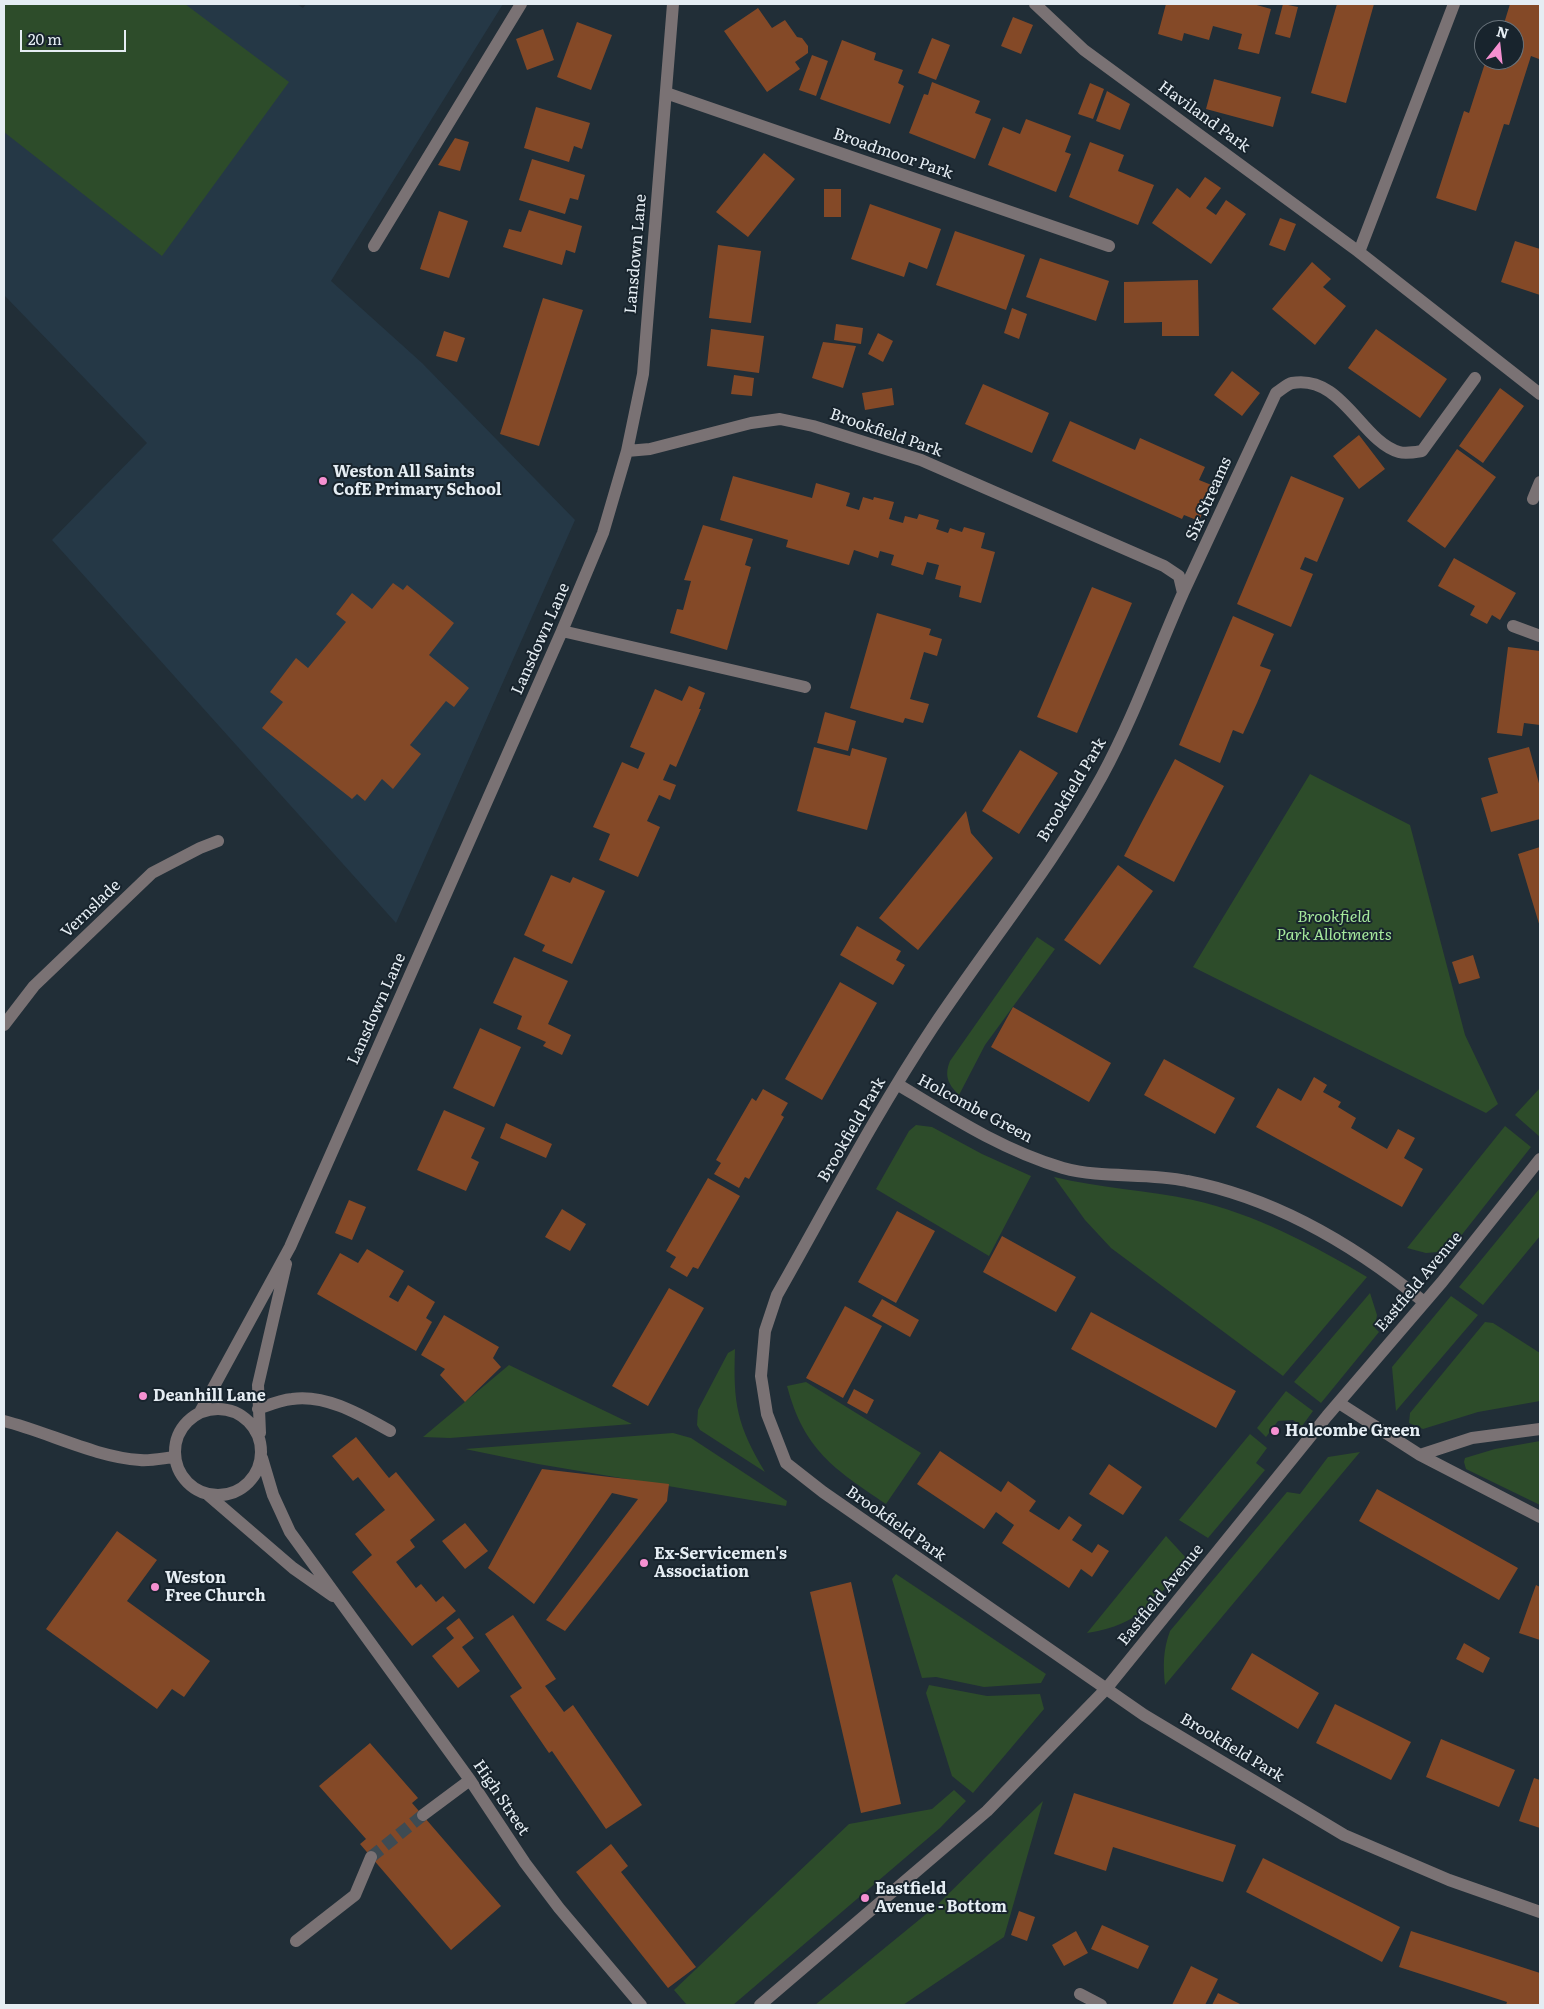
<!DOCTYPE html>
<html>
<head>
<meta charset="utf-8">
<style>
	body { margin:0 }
	#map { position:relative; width:1544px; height:2009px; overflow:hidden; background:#212e37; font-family:Literata,serif }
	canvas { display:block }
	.frame { position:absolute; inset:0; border:5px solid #e5edf3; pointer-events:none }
	.north { position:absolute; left:1474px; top:20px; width:50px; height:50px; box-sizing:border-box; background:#18242d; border:1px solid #6a747c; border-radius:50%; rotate:16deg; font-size:14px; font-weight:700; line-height:20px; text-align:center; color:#e5edf3 }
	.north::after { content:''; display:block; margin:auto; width:18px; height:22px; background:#f590d1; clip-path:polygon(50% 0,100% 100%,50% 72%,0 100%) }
	.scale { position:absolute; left:20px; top:30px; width:106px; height:22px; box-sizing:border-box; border:2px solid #e5edf3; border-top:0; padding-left:6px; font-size:15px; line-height:18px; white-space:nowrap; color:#e5edf3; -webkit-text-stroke:4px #18242d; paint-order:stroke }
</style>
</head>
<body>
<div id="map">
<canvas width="1544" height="2009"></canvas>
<div class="frame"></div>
<div class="north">N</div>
<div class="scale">20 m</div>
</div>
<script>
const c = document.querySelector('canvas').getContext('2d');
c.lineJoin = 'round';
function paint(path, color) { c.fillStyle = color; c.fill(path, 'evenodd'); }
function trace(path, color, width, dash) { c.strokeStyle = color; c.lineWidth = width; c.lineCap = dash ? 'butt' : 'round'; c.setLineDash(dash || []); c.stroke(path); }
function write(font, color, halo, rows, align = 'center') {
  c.font = font + ' Literata,serif'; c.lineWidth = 4; c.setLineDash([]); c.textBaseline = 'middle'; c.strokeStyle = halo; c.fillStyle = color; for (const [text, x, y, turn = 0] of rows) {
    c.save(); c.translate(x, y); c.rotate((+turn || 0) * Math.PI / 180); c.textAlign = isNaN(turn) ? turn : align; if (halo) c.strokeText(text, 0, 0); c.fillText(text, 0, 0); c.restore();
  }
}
const built = new Path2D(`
	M4,4H297L303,8L306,4H503L331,281L422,363L575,520L396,923L52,540L147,443L4,295Z`);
const green = new Path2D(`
	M4,4H185L289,82L162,256L4,132Z
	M1310,774L1410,825L1465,1035L1498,1104L1486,1113L1193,967Z
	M1037,937L1055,949L985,1045L959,1095C948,1084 944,1076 950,1061Z
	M1540,1088V1137L1515,1115Z
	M916,1125L932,1127L982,1154L1031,1176L989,1256L876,1189L909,1131Z
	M1505,1126L1531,1147L1449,1251L1426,1253L1407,1248Z
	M1054,1177C1099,1188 1147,1190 1193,1200C1255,1214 1313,1245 1367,1277L1283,1376L1111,1248L1085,1220Z
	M1540,1188V1236L1483,1305L1459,1287Z
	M1370,1293L1377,1315L1375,1328L1379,1332L1321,1403L1294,1382Z
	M1451,1296L1478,1315L1396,1411L1392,1367Z
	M1485,1322L1493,1323L1540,1353V1401L1478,1412L1423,1429L1409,1423L1410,1413Z
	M735,1349C733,1404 737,1425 765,1472L700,1430L697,1425L698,1410L728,1353Z
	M509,1365L632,1424L450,1438L423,1437Z
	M806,1382L921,1453L886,1504C834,1469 804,1450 787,1386Z
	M1286,1391L1313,1411L1302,1426L1293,1420L1278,1421L1266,1437L1257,1428Z
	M673,1433L691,1438L787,1501L786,1506L538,1464L465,1449Z
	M1250,1434L1267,1448L1256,1463L1265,1470L1208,1538L1179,1520Z
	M1540,1441V1505L1466,1469L1464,1462L1465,1458L1495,1449Z
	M1360,1452L1165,1685C1163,1665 1163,1650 1170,1631L1287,1492L1300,1494L1328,1457Z
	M1166,1536L1188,1560C1154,1601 1143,1624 1087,1633Z
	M896,1574L1046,1674L1041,1683L984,1687L936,1677L922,1678L892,1579Z
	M929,1685L987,1696L1040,1694L1044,1709L973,1793L952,1776L926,1693Z
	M954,1790L966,1801L940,1828L733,2005H687L674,1990L849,1824L932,1809Z
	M1043,1801L1004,1937L903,2005H815L936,1906Z`);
const building = new Path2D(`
	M1166,4H1253L1271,9L1259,54L1238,49L1242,34L1213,26L1209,40L1184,33L1182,41L1158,34Z
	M1283,4L1298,7L1290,38L1275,34Z
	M1337,4H1374L1346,103L1311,93Z
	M1510,4H1540V57L1539,59L1531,56L1509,125L1504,124L1476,211L1436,198L1464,111L1469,113L1486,60H1514V30H1502Z
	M758,8L772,28L785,20L797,37L802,38L808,46V53L795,62L800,69L767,92L724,31Z
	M1013,17L1033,25L1021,54L1001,46Z
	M577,22L612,35L591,90L557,77Z
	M543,29L554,60L527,70L516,39Z
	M932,38L950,45L936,80L918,73Z
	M842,40L876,53L874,60L903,70L898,83L904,86L890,124L820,99Z
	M812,55L828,61L816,96L799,90Z
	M1214,79L1281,97L1273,127L1206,109Z
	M932,82L980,101L975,113L991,119L975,159L909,133L924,94L928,95Z
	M1090,83L1104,89L1093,119L1078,114Z
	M1107,91L1130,104L1120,130L1096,121Z
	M536,107L590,123L582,149L574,146L569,162L524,148Z
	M1026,119L1071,136L1065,152L1071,154L1056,192L988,165L1003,127L1020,134Z
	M455,138L469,142L460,171L438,165Z
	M1090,142L1124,155L1118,171L1154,185L1138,225L1069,197Z
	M764,153L795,179L748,237L716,212Z
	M532,159L585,175L578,200L570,198L565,214L519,200Z
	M1205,177L1221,188L1206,208L1216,215L1226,200L1246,214L1211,264L1152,223L1177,188L1190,198Z
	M824,189H841V217H824Z
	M870,204L941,229L927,269L909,262L904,277L851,259Z
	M529,210L582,226L575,253L566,250L562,265L503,247L509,229L521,232Z
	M439,211L468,221L449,278L420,269Z
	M1280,218L1296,224L1285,251L1269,245Z
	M955,231L1025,255L1006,310L936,285Z
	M1515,241L1540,249V295L1501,282Z
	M718,245L761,251L751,323L709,318Z
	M1040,258L1109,281L1096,321L1026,297Z
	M1312,262L1331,279L1323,287L1346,306L1315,345L1272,309Z
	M1198,280L1199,336H1162V322L1124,323V282Z
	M543,298L583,310L539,446L500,434Z
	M1012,308L1027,314L1019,339L1004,333Z
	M836,324L863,328L861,344L834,340Z
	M711,329L764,336L759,373L707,366Z
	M1376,329L1447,379L1420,418L1348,368Z
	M444,331L465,338L457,362L436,356Z
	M878,333L893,341L883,362L868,354Z
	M823,342L856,346L843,388L812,378Z
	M1232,371L1260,393L1242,416L1214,395Z
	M734,375L754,378L752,396L731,394Z
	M983,384L1049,413L1032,453L965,424Z
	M892,388L894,405L865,410L862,393Z
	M1500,388L1524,406L1483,463L1459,446Z
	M1070,421L1135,450L1140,438L1205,467L1199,480L1214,486L1199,521L1184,515L1182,519L1052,461Z
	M1359,435L1385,469L1359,489L1333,456Z
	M1457,449L1496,477L1445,548L1407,521Z
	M733,476L812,498L816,483L850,493L846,506L859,510L863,497L873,500L874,497L894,502L889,519L903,523L905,516L917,519L919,514L939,520L936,529L948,533L950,528L962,532L964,527L985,533L981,548L995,552L981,603L959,597L961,586L935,579L939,565L927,562L923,575L891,565L894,555L880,551L878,558L854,550L849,565L786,547L788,540L720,520Z
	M1291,476L1344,498L1317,562L1305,557L1300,569L1313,574L1291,627L1237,604Z
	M703,525L753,539L745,565L751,567L727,650L670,633L677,609L683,610L691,581L684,580Z
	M1454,558L1516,593L1500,620L1492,615L1487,624L1470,615L1475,606L1438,586Z
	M393,583L403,590L407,585L454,623L429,655L469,688L454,707L446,701L410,745L421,754L393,789L382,779L365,801L357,794L352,799L262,728L283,702L270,692L296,658L308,668L346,622L336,614L352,593L372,609Z
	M1092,587L1132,603L1077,733L1037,717Z
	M877,613L931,629L929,635L942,639L937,656L924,652L910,699L929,704L923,723L905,718L903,723L850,708Z
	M1233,616L1274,634L1260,666L1271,670L1257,703L1243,734L1233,730L1220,763L1179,745Z
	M1508,647L1540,651V725L1524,723L1522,736L1497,733Z
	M689,686L705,693L699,709H701L676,767L670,764L663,780L676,785L670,800L659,795L647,821L660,827L638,877L599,860L610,834L593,827L622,762L638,769L645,753L630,747L655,689L682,701Z
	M825,712L856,721L848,751L817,743Z
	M814,747L850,756L852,748L887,758L867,830L797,811Z
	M1529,747L1540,787V819L1491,832L1481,798L1498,793L1488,758Z
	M1020,750L1058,773L1019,834L982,811Z
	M1175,759L1224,786L1174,882L1124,856Z
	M966,811L971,833L993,858L918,950L879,918Z
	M1540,847V927L1518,854Z
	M1118,865L1153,891L1100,965L1064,940Z
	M551,875L570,883L573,877L605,891L572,964L542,951L545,945L524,935Z
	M857,926L901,951L896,960L905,965L893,985L840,955Z
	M1473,955L1480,978L1459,984L1452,962Z
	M514,957L568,981L548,1024L571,1035L562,1055L543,1046L546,1042L517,1029L522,1016L493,1003Z
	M840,982L877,1003L822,1100L785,1079Z
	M1013,1007L1111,1063L1089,1102L991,1047Z
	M480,1028L521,1047L494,1107L453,1088Z
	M1164,1059L1235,1098L1215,1134L1144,1095Z
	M1314,1077L1327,1085L1323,1092L1341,1102L1338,1107L1356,1118L1351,1128L1387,1149L1398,1129L1415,1138L1404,1158L1423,1169L1402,1207L1256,1127L1278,1088L1301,1101Z
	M763,1089L788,1103L781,1115L784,1117L749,1179L745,1177L739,1188L714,1174L721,1163L716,1160L752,1098L756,1101Z
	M444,1110L485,1128L471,1158L479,1162L466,1191L417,1170Z
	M506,1123L552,1144L546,1158L500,1138Z
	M708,1178L740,1196L698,1269L693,1267L687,1277L670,1267L676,1257L666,1251Z
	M349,1200L366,1207L352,1240L335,1233Z
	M562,1209L586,1224L570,1251L545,1237Z
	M897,1211L935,1231L896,1303L858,1282Z
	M1002,1236L1076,1277L1056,1312L983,1272Z
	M367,1249L404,1271L389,1297L398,1302L408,1285L435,1302L426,1318L432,1322L416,1351L317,1294L340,1253L358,1263Z
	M669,1288L704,1308L648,1406L612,1386Z
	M882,1299L919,1320L910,1337L872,1316Z
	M845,1306L882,1326L843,1398L806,1378Z
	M1091,1312L1236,1391L1216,1428L1071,1349Z
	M444,1315L499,1347L493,1358L501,1367L465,1402L440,1375L445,1369L421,1355Z
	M854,1389L874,1400L867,1414L847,1403Z
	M356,1437L389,1478L396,1472L435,1520L410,1540L415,1547L396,1562L416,1588L421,1584L436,1602L443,1596L456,1611L412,1646L352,1572L372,1555L355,1534L385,1510L358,1477L353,1481L332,1456Z
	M940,1451L1001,1492L1008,1481L1036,1501L1029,1511L1059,1530L1069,1516L1082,1525L1072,1540L1092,1553L1098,1544L1109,1551L1092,1577L1081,1569L1069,1588L1002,1543L1014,1525L996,1512L984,1529L917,1484Z
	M1109,1464L1142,1487L1123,1515L1089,1494Z
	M542,1469L669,1484L667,1501L565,1631L546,1620L638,1499L612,1493L534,1604L488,1568Z
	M1377,1489L1518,1568L1499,1600L1359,1521Z
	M465,1523L488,1551L465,1569L442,1541Z
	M117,1531L157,1560L127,1601L210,1661L184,1697L172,1689L157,1709L46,1629Z
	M851,1582L901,1804L861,1813L810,1592Z
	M1536,1585L1540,1587V1640L1519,1633Z
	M513,1615L556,1679L545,1686L564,1712L573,1705L642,1805L606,1829L552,1751L549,1753L510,1696L522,1688L485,1634Z
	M459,1618L474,1638L462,1647L480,1671L458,1688L432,1656L454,1638L446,1628Z
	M1464,1643L1490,1658L1483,1673L1456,1659Z
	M1252,1653L1319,1693L1298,1729L1231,1689Z
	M1335,1704L1411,1742L1391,1780L1316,1743Z
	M1441,1739L1515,1770L1499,1807L1426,1777Z
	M370,1743L418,1798L412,1803L501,1906L451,1950L360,1844L366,1839L319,1786Z
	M1534,1778L1540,1780V1828L1519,1821Z
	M1074,1793L1236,1845L1223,1882L1113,1847L1106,1871L1054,1854Z
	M611,1844L628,1866L621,1872L696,1967L668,1988L576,1872Z
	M1263,1858L1400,1927L1382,1962L1246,1892Z
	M1019,1911L1035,1917L1027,1941L1011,1935Z
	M1102,1925L1149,1946L1138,1969L1091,1949Z
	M1076,1931L1088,1953L1064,1966L1052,1945Z
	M1411,1931L1540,1973V2005H1506L1507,2002L1399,1967Z
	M1191,1966L1218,1979L1205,2005H1172Z
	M1218,1993L1242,2005H1212Z`);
const minorTunnel = new Path2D(`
	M371,1857L423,1815`);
const minor = new Path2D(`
	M1035,4L1084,50L1359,252L1540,394
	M666,93L1109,246
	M374,246L521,4
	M1359,252L1454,4
	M627,451L650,449L751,423L780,419L813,426L921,460L1164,566L1179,576L1183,593C1156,654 1134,717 1102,776C1054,864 989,943 933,1027C876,1113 828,1205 777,1295L765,1331L761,1376L767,1414L786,1463L823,1492L1144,1715L1344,1835L1449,1880L1540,1912
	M1533,499L1540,482
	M1183,593L1276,393C1281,390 1287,384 1292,383C1342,374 1361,441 1399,452C1406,454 1416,452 1422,451L1475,378
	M1513,626L1540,636
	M562,631L805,687
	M4,1025L34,986L152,873L200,848L218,841
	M897,1084C950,1116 1002,1150 1063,1168C1103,1179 1146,1172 1187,1181C1275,1198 1356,1246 1424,1302
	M1339,1403L1420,1455L1540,1517
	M175 1452a43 43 0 1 1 86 0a43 43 0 1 1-86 0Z
	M258,1409C269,1405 280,1400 292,1399C326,1394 361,1415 390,1431
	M200,1412L290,1247L562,631L603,533L627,451L643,374L673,4
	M4,1421C48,1432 95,1457 140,1460C151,1461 164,1458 175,1457
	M260,1433L258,1385L286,1264
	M1420,1455L1472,1438L1540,1429
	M262,1458L273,1495L290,1532L470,1780L525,1863L559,1908L641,2005
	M207,1494L293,1568L333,1596
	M423,1815L470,1780
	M296,1941L355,1895L371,1857
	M1080,1994L1101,2005
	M760,2005L987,1811L1106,1689L1327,1416L1442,1282L1540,1159`);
const markers = [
	[323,481,5,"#f590d1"],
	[143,1396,5,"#f590d1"],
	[1275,1431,5,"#f590d1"],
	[644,1563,5,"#f590d1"],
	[155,1587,5,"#f590d1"],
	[865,1898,5,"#f590d1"]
];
const streetNames = [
	["Haviland Park",1204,117,36],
	["Broadmoor Park",893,154,19],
	["Lansdown Lane",636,254,-85],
	["Brookfield Park",886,433,19],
	["Six Streams",1209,499,-66],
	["Lansdown Lane",541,639,-66],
	["Brookfield Park",1072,790,-59],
	["Vernslade",91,909,-44],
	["Lansdown Lane",377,1009,-66],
	["Holcombe Green",975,1109,28],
	["Brookfield Park",852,1130,-60],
	["Eastfield Avenue",1419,1282,-50],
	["Brookfield Park",896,1524,35],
	["Eastfield Avenue",1161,1595,-51],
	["Brookfield Park",1232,1748,31],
	["High Street",501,1798,56]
];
const poiNames = [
	["Weston All Saints",333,472],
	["CofE Primary School",333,490],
	["Deanhill Lane",153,1396],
	["Holcombe Green",1285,1431],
	["Ex-Servicemen's",654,1554],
	["Association",654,1572],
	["Weston",165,1578],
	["Free Church",165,1596],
	["Eastfield",875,1889],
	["Avenue - Bottom",875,1907]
];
const parkNames = [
	["Brookfield",1334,917],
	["Park Allotments",1334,935]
];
paint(built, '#253846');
paint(green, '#2d4c2a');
paint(building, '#844927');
trace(minorTunnel, '#3e4b53', 12, [12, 6]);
trace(minor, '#7a7274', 12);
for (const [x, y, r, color] of markers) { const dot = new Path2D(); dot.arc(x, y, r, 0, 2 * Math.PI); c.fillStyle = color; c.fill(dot); trace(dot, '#18242d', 2); }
write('16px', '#e5edf3', '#18242d', streetNames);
write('bold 16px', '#e5edf3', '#18242d', poiNames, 'left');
write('italic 16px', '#a5e89c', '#18242d', parkNames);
</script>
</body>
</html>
